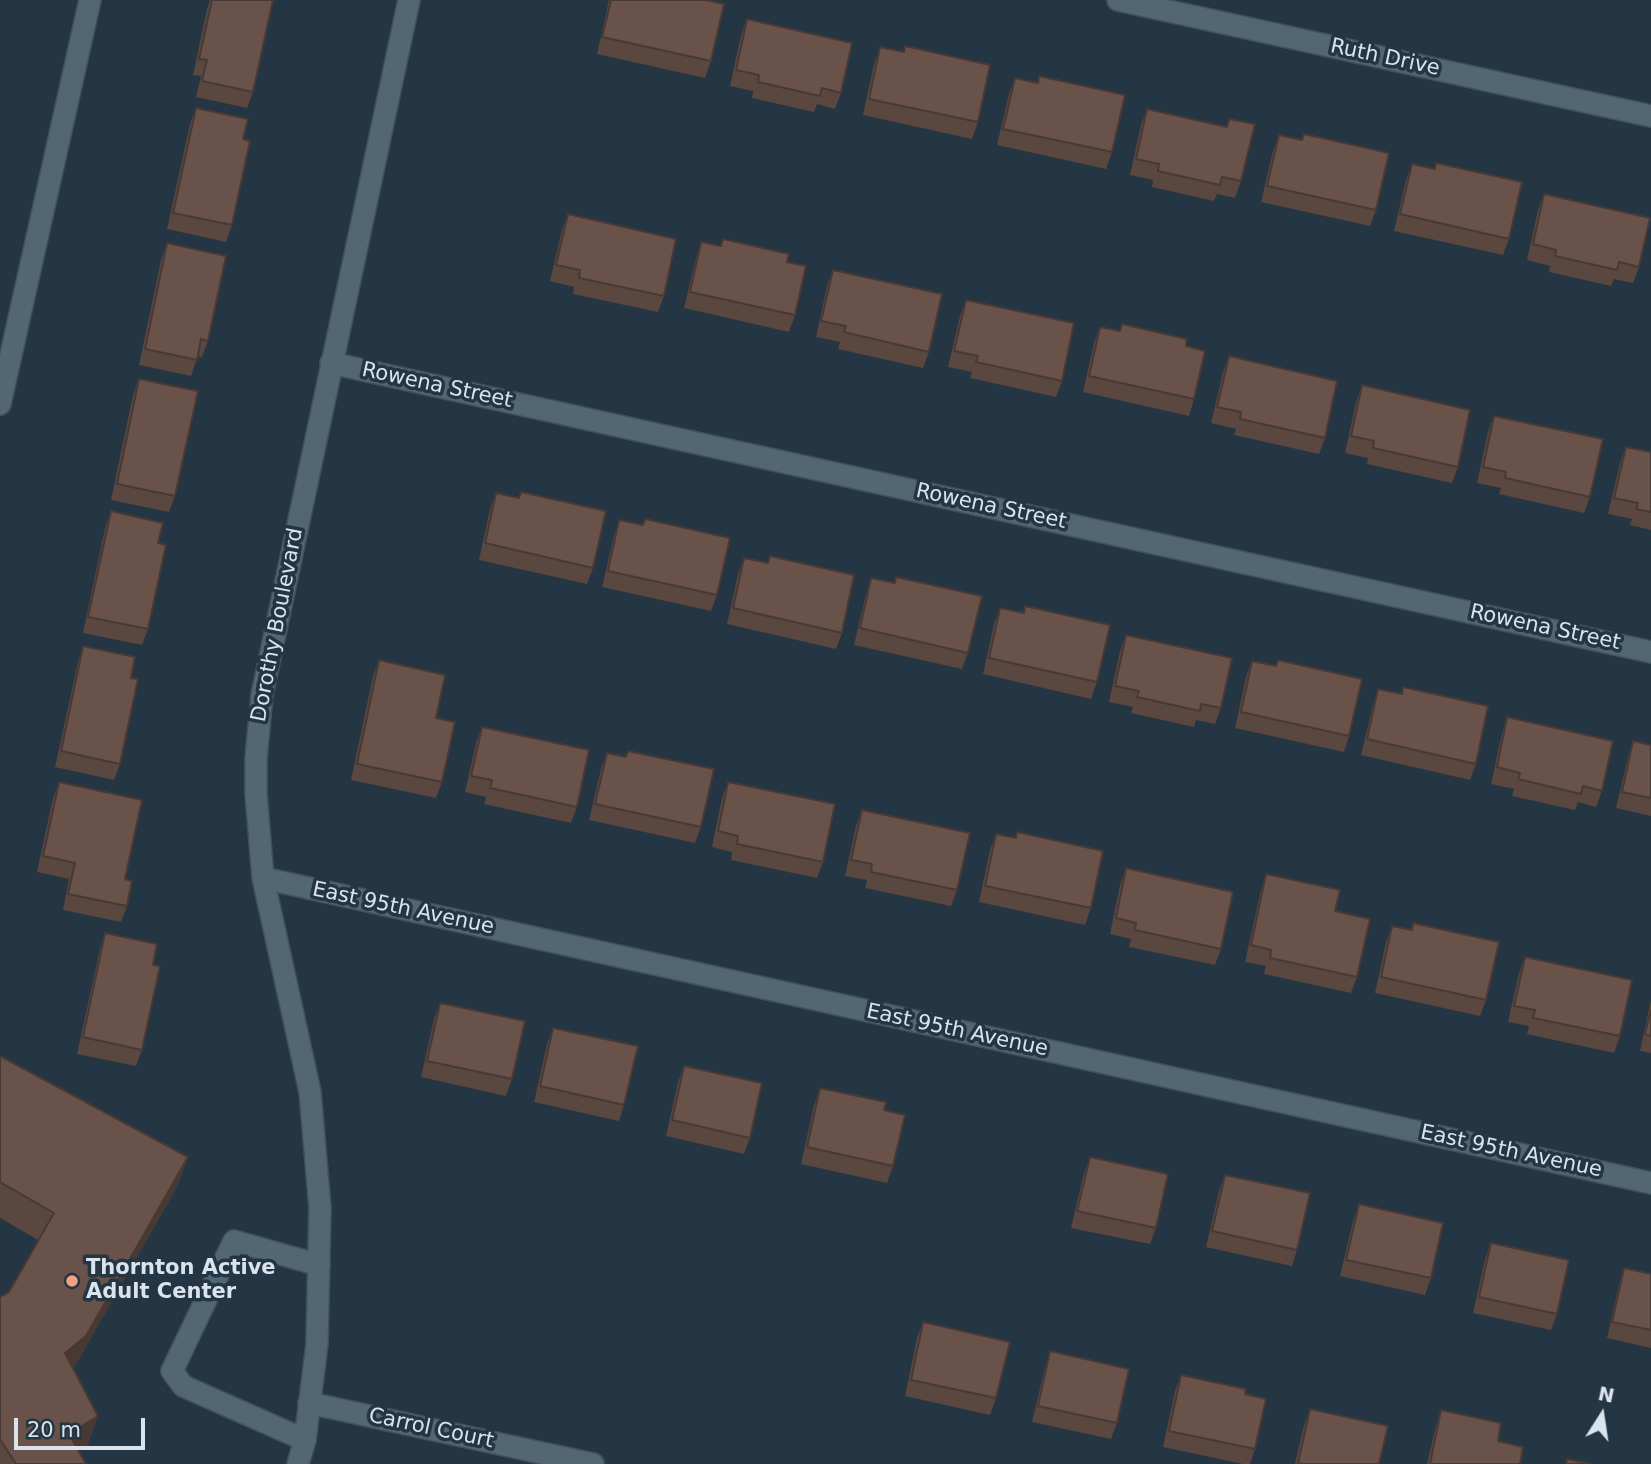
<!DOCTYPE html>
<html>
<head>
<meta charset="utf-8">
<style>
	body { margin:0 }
	#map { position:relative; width:1651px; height:1464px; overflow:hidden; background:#243543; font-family:"DejaVu Sans",sans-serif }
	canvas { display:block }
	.north { position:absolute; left:1567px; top:1380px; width:70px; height:70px; -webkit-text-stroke:5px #243543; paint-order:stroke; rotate:12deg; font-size:19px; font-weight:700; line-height:28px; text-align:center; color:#dae4ed }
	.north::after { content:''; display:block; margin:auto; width:24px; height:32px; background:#dae4ed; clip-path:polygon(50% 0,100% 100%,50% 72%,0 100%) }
	.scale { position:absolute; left:14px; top:1418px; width:131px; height:32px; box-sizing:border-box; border:4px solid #dae4ed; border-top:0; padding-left:9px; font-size:21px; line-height:24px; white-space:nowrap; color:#dae4ed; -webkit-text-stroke:5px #243543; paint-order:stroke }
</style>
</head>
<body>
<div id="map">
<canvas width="1651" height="1464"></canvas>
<div class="north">N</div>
<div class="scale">20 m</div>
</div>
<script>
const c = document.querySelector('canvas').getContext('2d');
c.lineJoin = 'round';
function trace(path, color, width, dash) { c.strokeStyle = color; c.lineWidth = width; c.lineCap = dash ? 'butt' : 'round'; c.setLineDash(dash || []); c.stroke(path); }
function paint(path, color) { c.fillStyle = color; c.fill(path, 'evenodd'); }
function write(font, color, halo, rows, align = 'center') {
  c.font = font + ' "DejaVu Sans",sans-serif'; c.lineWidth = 7; c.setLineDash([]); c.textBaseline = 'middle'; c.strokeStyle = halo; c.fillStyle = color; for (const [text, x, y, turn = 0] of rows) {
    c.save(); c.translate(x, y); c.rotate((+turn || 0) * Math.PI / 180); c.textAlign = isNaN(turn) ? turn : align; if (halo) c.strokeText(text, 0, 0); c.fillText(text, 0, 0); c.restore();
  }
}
const lane = new Path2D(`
	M0,404L90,0
	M305,1440L183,1386L172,1371L234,1241L319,1265`);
const street = new Path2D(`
	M1118,0L1651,116
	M331,363L1651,652
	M263,878L1651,1183
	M309,1403L593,1464
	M298,1464L305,1440L317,1344L320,1208L310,1092L263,878L256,794V758L262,695L409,0`);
const wall = new Path2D(`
	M210,0H273L253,92L247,108L196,97L201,76L193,75L207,9Z
	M609,0H706L711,61L705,78L597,54Z
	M747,19L841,93L835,109L817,104L814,112L752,98L753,91L730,86L741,35Z
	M905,46L978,122L972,139L863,115L874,64L880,47L903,52Z
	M1039,76L1112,152L1106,169L997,145L1009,94L1015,78L1037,82Z
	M196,108L243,139L232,225L226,242L167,229L190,124Z
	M1147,109L1226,127L1229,119L1241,181L1235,198L1217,194L1214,201L1152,187L1153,180L1130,175L1141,125Z
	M1304,134L1376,210L1370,226L1261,202L1273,151L1279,135L1301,140Z
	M1436,163L1509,239L1503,255L1394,231L1406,180L1412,164L1434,169Z
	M1544,194L1639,267L1633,283L1614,279L1611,286L1549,272L1550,266L1527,260L1538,210Z
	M568,214L664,296L658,312L573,294L574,287L550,281L562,230Z
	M723,239L787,262L795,315L789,332L684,308L696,258L701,242L720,246Z
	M167,243L208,341L202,357L198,356L191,376L139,365L161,260Z
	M833,270L929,352L923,368L838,349L840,342L816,337L827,286Z
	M966,300L1062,381L1056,397L970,378L972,372L948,367L960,316Z
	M1122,324L1194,399L1189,416L1083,392L1094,343L1100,327L1119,331Z
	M1229,356L1325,438L1319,454L1234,435L1236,429L1211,423L1223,372Z
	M139,379L175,496L169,512L111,500L133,395Z
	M1362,385L1458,467L1452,483L1367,464L1368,458L1345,453L1356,402Z
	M1494,416L1590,497L1584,513L1499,494L1501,488L1477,483L1488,432Z
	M1626,447L1651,452V530L1630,525L1632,519L1608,514L1620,463Z
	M521,492L593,568L587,584L479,560L490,509L496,493L519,498Z
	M111,511L158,543L148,629L142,645L83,633L105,528Z
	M619,520L717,595L711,611L602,587L614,536Z
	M770,556L842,633L836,649L727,624L738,574L744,558L767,563Z
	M896,577L968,653L962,669L854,645L866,594L871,578L894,583Z
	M1025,606L1097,682L1091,699L983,674L994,624L1000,608L1023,612Z
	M1126,635L1221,708L1215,724L1196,720L1194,727L1131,713L1133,707L1109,702L1120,651Z
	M83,646L120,764L114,780L55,767L78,662Z
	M379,660L436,718L442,782L436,798L351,780L373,676Z
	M1278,660L1349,736L1344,752L1235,728L1246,677L1252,661L1275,666Z
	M1403,687L1476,764L1470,780L1361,755L1373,705L1378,689L1401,694Z
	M1507,717L1602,791L1596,807L1578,802L1575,810L1512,796L1514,789L1491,784L1502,733Z
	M482,727L577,807L571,823L484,804L486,797L465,792L476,743Z
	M1633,741L1651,745V816L1616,808L1628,757Z
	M628,751L701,827L695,843L589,820L601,769L607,753L625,757Z
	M59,782L125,879L127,906L121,922L63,910L69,879L37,872L53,798Z
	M728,782L823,862L817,878L731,860L732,852L712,847L722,798Z
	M862,810L957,890L951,906L865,888L867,880L845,876L856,826Z
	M1017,832L1091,908L1085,925L979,902L990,850L996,834L1015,838Z
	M1126,868L1221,949L1215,965L1129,947L1131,939L1110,934L1120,885Z
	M1266,874L1335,911L1357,977L1351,993L1264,974L1266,966L1245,962L1261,890Z
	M1413,923L1486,1000L1480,1016L1375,993L1386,942L1392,926L1411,930Z
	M105,933L153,965L142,1050L136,1066L77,1054L100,949Z
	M1525,957L1620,1036L1614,1053L1527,1034L1529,1026L1508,1022L1519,973Z
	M1651,1000V1053L1640,1051Z
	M440,1003L512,1079L506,1096L421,1077L434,1019Z
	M553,1028L624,1105L619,1121L534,1102L547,1044Z
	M0,1056L188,1157L177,1187L75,1366L73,1368L98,1416L87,1446L79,1451L86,1464H0V1297L9,1292L38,1240L0,1218Z
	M684,1066L750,1138L744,1154L666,1136L678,1082Z
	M820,1088L884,1110L893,1166L887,1183L801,1164L814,1105Z
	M1090,1157L1156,1228L1150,1244L1071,1228L1084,1173Z
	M1225,1175L1297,1250L1292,1266L1206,1247L1219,1191Z
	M1359,1204L1431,1278L1425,1295L1340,1276L1353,1221Z
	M1491,1243L1557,1314L1551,1330L1473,1313L1485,1259Z
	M1624,1268L1651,1274V1348L1607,1338L1619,1284Z
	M923,1322L996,1398L990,1415L905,1396L917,1338Z
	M1050,1351L1117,1423L1111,1439L1032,1422L1045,1368Z
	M1181,1375L1245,1394L1255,1449L1250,1464H1243L1163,1447L1175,1391Z
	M1310,1409L1379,1464H1295L1304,1425Z
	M1441,1410L1498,1441L1520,1464H1427L1436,1426Z`);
const shadedWall = new Path2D(`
	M188,1157L177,1187L75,1366L54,1383L65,1353Z
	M98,1416L87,1446L58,1464L69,1434Z`);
const building = new Path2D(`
	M212,0H273L253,92L202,81L207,60L199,59Z
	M611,0H706L724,4L711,61L602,37Z
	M747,19L852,43L841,93L822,88L820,96L758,82L759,75L736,70Z
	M905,46L990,65L978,122L869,99L880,47L904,52Z
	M1039,76L1125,95L1112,152L1003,129L1015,78L1038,83Z
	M196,108L248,119L243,139L250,141L232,225L173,213Z
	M1147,109L1227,127L1229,119L1255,124L1241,181L1222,177L1220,185L1158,171L1159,164L1136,159Z
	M1304,134L1389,153L1376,210L1267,186L1279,135L1302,140Z
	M1436,163L1522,182L1509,239L1400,214L1412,164L1435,169Z
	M1544,194L1650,218L1639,267L1619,262L1617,270L1555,256L1556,250L1533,244Z
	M568,214L676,239L664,296L579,278L580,270L556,265Z
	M723,239L789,254L787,262L806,266L795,315L690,292L701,242L721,246Z
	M167,243L226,256L208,341L201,339L197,360L145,349Z
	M833,270L942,294L929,352L844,332L846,326L821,321Z
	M966,300L1074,323L1062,381L976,362L978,356L954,351Z
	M1122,324L1187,339L1186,346L1205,351L1194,399L1089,376L1100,327L1120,331Z
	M1229,356L1337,381L1325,438L1240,419L1241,412L1217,407Z
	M139,379L198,391L175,496L117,484Z
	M1362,385L1470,410L1458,467L1373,448L1374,441L1351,436Z
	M1494,416L1603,439L1590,497L1505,478L1506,472L1483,467Z
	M1626,447L1651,452V512L1636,509L1638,503L1614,498Z
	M521,492L606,511L593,568L485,543L496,493L519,498Z
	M111,511L163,523L158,543L166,545L148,629L88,617Z
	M645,519L730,538L717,595L608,571L619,520L643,525Z
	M770,556L854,575L842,633L733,608L744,558L768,563Z
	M896,577L982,596L968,653L860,628L871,578L895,583Z
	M1025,606L1110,625L1097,682L989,658L1000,608L1024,613Z
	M1126,635L1232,658L1221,708L1201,704L1200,711L1137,697L1139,691L1115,686Z
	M83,646L135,657L131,678L138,679L120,764L61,751Z
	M379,660L445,675L436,718L455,722L442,782L357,764Z
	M1278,660L1362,679L1349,736L1241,712L1252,661L1276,666Z
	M1403,687L1488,706L1476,764L1367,739L1378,689L1402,694Z
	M1507,717L1613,741L1602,791L1583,786L1581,794L1518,779L1520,773L1497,767Z
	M482,727L589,750L577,807L490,788L492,780L471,776Z
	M1633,741L1651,745V798L1622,792Z
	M628,751L714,769L701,827L595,804L607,753L626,757Z
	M59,782L142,800L125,879L132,881L127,906L68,894L75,863L43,856Z
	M728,782L835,804L823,862L737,844L738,836L718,831Z
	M862,810L970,833L957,890L871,872L872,864L851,860Z
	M1017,832L1103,851L1091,908L985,886L996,834L1016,838Z
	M1126,868L1233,892L1221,949L1135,930L1136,923L1116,918Z
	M1266,874L1340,890L1335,911L1370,919L1357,977L1270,958L1271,950L1251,945Z
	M1413,923L1499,942L1486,1000L1381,977L1392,926L1412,930Z
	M105,933L157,944L153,965L160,966L142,1050L83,1037Z
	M1525,957L1632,980L1620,1036L1533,1018L1535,1010L1514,1006Z
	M440,1003L525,1021L512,1079L427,1061Z
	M1651,1010V1036L1645,1034Z
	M553,1028L638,1046L624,1105L540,1086Z
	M0,1056L188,1157L86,1336L65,1353L98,1416L69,1434L86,1464H16L0,1439V1297L9,1292L54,1213L0,1182Z
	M684,1066L762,1083L750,1138L672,1120Z
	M820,1088L886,1102L884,1110L905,1115L893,1166L807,1147Z
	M1090,1157L1168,1174L1156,1228L1077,1211Z
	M1225,1175L1310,1193L1297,1250L1212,1231Z
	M1359,1204L1443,1223L1431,1278L1346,1260Z
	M1491,1243L1569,1260L1557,1314L1479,1297Z
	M1624,1268L1651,1274V1330L1612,1322Z
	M923,1322L1010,1342L996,1398L911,1380Z
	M1050,1351L1129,1369L1117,1423L1038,1406Z
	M1181,1375L1246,1389L1245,1394L1266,1399L1255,1449L1169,1431Z
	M1310,1409L1388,1426L1379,1464H1304L1298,1463Z
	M1441,1410L1501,1423L1498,1441L1523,1447L1520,1464H1430Z
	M1567,1459L1591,1464H1566Z`);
const markers = [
	[72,1281,7,"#f2a081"]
];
const streetNames = [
	["Ruth Drive",1385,58,12],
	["Rowena Street",437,386,12],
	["Rowena Street",991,507,12],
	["Dorothy Boulevard",278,625,-79],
	["Rowena Street",1545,628,12],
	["East 95th Avenue",403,909,12],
	["East 95th Avenue",957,1031,12],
	["East 95th Avenue",1511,1152,12],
	["Carrol Court",431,1429,12]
];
const poiNames = [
	["Thornton Active",86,1269],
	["Adult Center",86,1293]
];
trace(lane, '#42515c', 24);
trace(street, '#42515c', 24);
trace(lane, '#536674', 21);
trace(street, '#536674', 21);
paint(wall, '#594740');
paint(shadedWall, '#493934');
paint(building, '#68524a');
trace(building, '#493934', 2);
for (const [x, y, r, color] of markers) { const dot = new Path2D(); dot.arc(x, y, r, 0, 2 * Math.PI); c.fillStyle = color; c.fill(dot); trace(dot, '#243543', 2.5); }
write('21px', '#dae4ed', '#243543', streetNames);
write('bold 21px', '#dae4ed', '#243543', poiNames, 'left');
</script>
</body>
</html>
